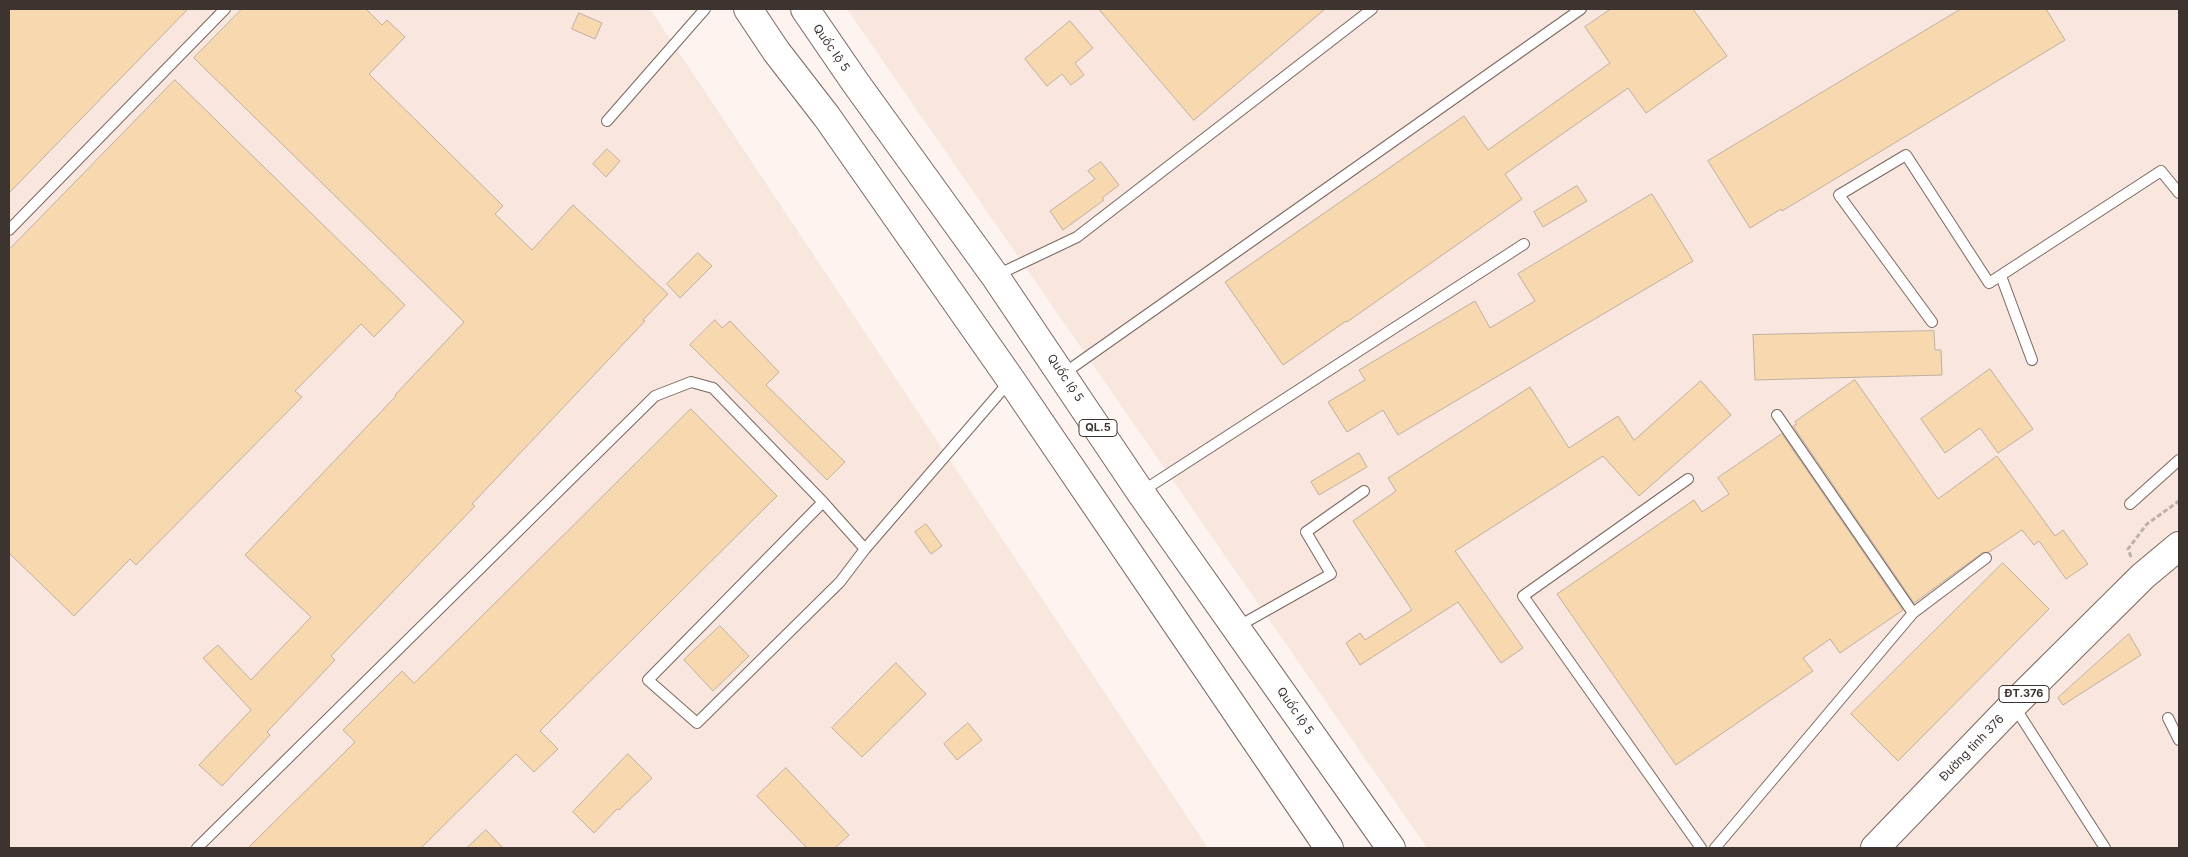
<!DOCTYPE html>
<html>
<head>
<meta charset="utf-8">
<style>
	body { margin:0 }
	#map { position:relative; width:2188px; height:857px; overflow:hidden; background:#fdf3ef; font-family:Inter,sans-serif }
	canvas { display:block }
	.frame { position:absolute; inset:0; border:10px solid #3d3430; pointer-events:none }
</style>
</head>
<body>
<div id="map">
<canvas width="2188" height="857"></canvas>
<div class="frame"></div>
</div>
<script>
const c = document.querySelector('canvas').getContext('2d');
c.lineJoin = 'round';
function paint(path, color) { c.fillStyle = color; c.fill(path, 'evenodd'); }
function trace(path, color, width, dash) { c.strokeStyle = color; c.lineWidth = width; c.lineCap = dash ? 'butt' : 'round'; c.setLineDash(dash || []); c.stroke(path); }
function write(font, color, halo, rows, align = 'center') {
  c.font = font + ' Inter,sans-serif'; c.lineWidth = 4; c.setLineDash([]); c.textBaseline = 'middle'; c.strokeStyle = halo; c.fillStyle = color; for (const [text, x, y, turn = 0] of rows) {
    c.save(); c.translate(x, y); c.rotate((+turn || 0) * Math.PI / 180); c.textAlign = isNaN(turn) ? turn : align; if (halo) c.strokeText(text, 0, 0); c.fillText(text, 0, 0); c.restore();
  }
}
const built = new Path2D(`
	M9,9H650L1208,848H9Z
	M847,9H2179V848H1427Z`);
const building = new Path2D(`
	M9,9H188L9,193Z
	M242,9H366L382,25L387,20L405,37L369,74L503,206L495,214L532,250L573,205L668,294L643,320L645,321L472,504L475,506L331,656L335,660L267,732L270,735L222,786L199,765L251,710L203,658L218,645L251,680L311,617L245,555L396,396L395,395L464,322L194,58Z
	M1099,9H1325L1194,120Z
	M1611,9H1693L1727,56L1646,113L1628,88L1505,174L1522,199L1347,322L1346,321L1283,365L1225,282L1464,116L1488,150L1610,63L1585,27Z
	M1961,9H2046L2065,40L1782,211L1781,209L1750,228L1708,161Z
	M579,13L602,23L595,39L572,29Z
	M1070,21L1093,48L1075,63L1084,75L1071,85L1062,74L1047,86L1025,59Z
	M175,80L405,305L374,337L361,324L295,391L302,397L136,565L130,559L74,616L9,553V250Z
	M607,149L620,161L606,177L593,164Z
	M1101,162L1119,185L1102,198L1104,200L1063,230L1050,211L1095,179L1088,171Z
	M1577,186L1587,201L1543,227L1534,212Z
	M1652,194L1693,261L1398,435L1383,410L1347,432L1328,402L1365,380L1359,370L1475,301L1490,328L1535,301L1518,274Z
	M698,253L712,266L680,298L667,284Z
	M715,320L722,328L730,321L779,372L766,385L845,462L827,480L690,345Z
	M1934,331L1935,350H1941L1942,375L1755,380L1753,335Z
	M1990,369L2033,429L1998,453L1980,428L1945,453L1921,419Z
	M1855,380L1938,499L1997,456L2055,536L2063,530L2088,564L2066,579L2039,541L2034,545L2022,530L1989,552L1982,553L1914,603L1793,426L1797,424L1795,422Z
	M1701,381L1731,415L1639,496L1603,456L1455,551L1523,648L1501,663L1458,602L1360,665L1346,643L1360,633L1365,640L1412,610L1353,521L1396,491L1388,478L1530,387L1569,448L1618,416L1634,440Z
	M691,409L777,496L540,731L558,749L534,772L516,754L421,848H248L355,742L343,730L402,671L414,683Z
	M1782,434L1903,610L1840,653L1830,639L1803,658L1813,671L1676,765L1557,594L1694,500L1702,512L1729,494L1718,478Z
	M1359,453L1367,467L1319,495L1311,482Z
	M926,524L942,546L931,554L915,532Z
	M2003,563L2049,609L1898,761L1851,714Z
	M720,626L749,656L713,691L684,660Z
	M2129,634L2141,655L2063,705L2058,698Z
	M896,663L926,694L862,757L832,728Z
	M968,723L982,740L957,760L944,744Z
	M628,754L652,778L619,810L617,809L594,833L573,812Z
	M786,768L849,835L835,848H807L757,796Z
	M486,830L503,848H467Z`);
const path = new Path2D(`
	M2131,557L2128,549L2147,524L2179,501`);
const lane = new Path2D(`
	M607,121L705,9
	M9,230L225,9
	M997,275L1077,237L1372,9
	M2001,276L2032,360
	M1932,322L1839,195L1906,155L1989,283L2161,171L2179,193
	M1063,374L1581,9
	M1777,415L1913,613
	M1688,479L1523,596L1701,848
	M1141,492L1524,244
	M823,502L648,680L697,723L840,582L865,549L1009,382
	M2130,504L2179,460
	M1237,627L1331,574L1306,532L1364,491
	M2014,706L2105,848
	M2168,718L2179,740
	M197,848L655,396L691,382L713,388L823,502L865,549
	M1715,848L1913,613L1986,558`);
const primary = new Path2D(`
	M1875,848L2013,705L2143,576L2179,546`);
const highway = new Path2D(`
	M748,9L776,51L827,117L1011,380L1329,848
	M805,9L855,82L995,276L1141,493L1391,848`);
const shields = [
	[1098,428,38],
	[2024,694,50]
];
const shieldNames = [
	["QL.5",1098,428],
	["ĐT.376",2024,694]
];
const streetNames = [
	["Quốc lộ 5",831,48,55],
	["Quốc lộ 5",1065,378,56],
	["Quốc lộ 5",1295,711,55],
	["Đường tỉnh 376",1972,748,-46]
];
paint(built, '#f9e6de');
paint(building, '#f7d8af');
trace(building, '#bfb1a0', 1);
trace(lane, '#7b675e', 12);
trace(primary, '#7b675e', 30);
trace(highway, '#7b675e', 30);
trace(path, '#bbb1ad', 3, [5, 2.5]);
trace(lane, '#fff', 10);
trace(primary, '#fff', 28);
trace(highway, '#fff', 28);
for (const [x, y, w] of shields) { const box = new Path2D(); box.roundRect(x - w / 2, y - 8.5, w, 17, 4); c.fillStyle = '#fff'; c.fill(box); trace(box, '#3d3430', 1); }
write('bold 11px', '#3d3430', null, shieldNames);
write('12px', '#3d3430', '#fff', streetNames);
</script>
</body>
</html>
